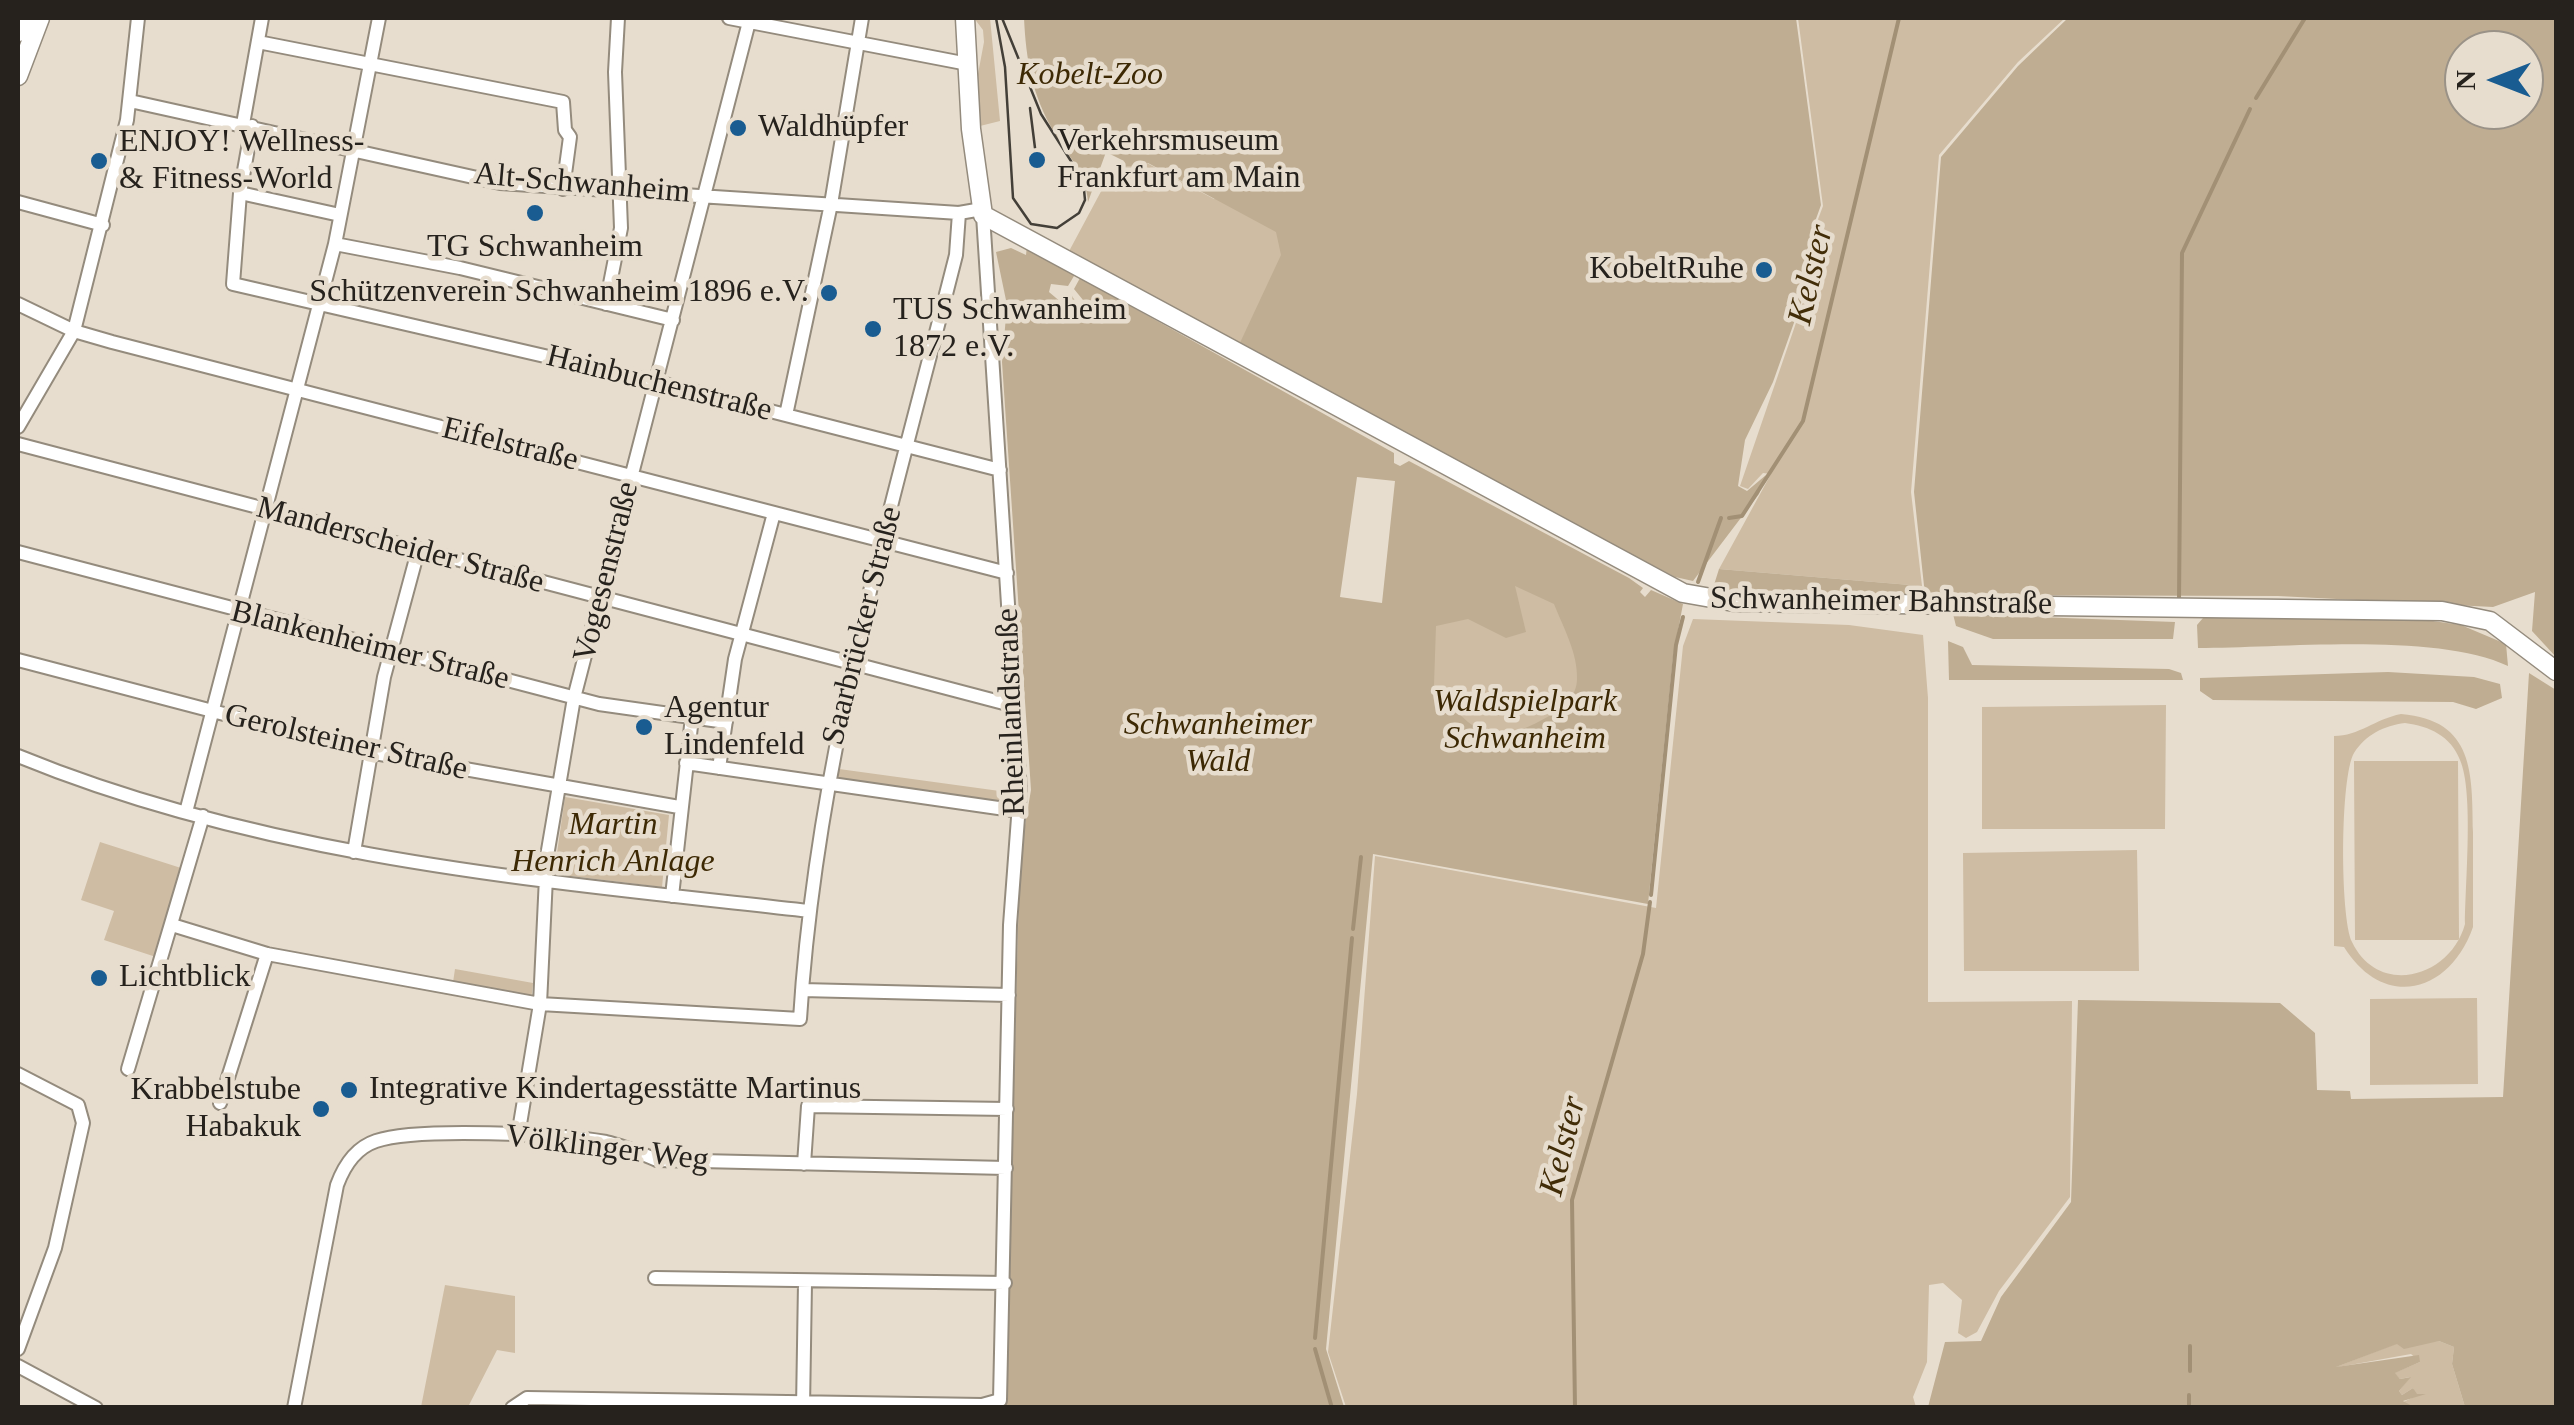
<!DOCTYPE html>
<html>
<head>
<meta charset="utf-8">
<style>
	body { margin:0 }
	#map { position:relative; width:2574px; height:1425px; overflow:hidden; background:#e7ddce; font-family:Georgia,serif }
	canvas { display:block }
	.frame { position:absolute; inset:0; border:20px solid #26221d; pointer-events:none }
	.north { position:absolute; left:2444px; top:30px; width:100px; height:100px; box-sizing:border-box; background:#e7ddce; border:2px solid #9a9287; border-radius:50%; rotate:270deg; font-size:28px; font-weight:700; line-height:40px; text-align:center; color:#26221d }
	.north::after { content:''; display:block; margin:auto; width:35px; height:45px; background:#195c91; clip-path:polygon(50% 0,100% 100%,50% 72%,0 100%) }
</style>
</head>
<body>
<div id="map">
<canvas width="2574" height="1425"></canvas>
<div class="frame"></div>
<div class="north">N</div>
</div>
<script>
const c = document.querySelector('canvas').getContext('2d');
c.lineJoin = 'round';
function paint(path, color) { c.fillStyle = color; c.fill(path, 'evenodd'); }
function trace(path, color, width, dash) { c.strokeStyle = color; c.lineWidth = width; c.lineCap = dash ? 'butt' : 'round'; c.setLineDash(dash || []); c.stroke(path); }
function write(font, color, halo, rows, align = 'center') {
  c.font = font + ' Georgia,serif'; c.lineWidth = 9; c.setLineDash([]); c.textBaseline = 'middle'; c.strokeStyle = halo; c.fillStyle = color; for (const [text, x, y, turn = 0] of rows) {
    c.save(); c.translate(x, y); c.rotate((+turn || 0) * Math.PI / 180); c.textAlign = isNaN(turn) ? turn : align; if (halo) c.strokeText(text, 0, 0); c.fillText(text, 0, 0); c.restore();
  }
}
const green = new Path2D(`
	M974,18H990L1000,121L980,126L978,74L984,42L983,30Z
	M1798,18H2065L2018,62L1939,155L1911,492L1922,586L1719,569L1771,474L1763,473L1748,489L1740,486L1810,282L1814,230L1823,206Z
	M1344,159L1238,347L1067,255L1113,169L1147,163L1214,199Z
	M1405,488L1607,583L1644,889L1386,840Z
	M1693,619L1849,625L1923,635L1928,698V1002L2072,1001L2070,1197L1999,1291L1977,1332L1966,1338L1958,1333L1962,1300L1943,1283L1929,1285L1927,1362L1913,1397L1916,1407H1346L1328,1352L1357,1094L1375,856L1656,908L1683,646Z
	M2166,705L2165,829H1982V707Z
	M2401,714C2475,720 2472,774 2473,832C2473,864 2473,895 2473,927C2450,993 2384,1011 2344,947L2334,946V736C2359,736 2375,719 2401,714ZM2405,723C2429,726 2451,736 2460,760C2474,792 2465,885 2465,924C2451,977 2379,998 2352,942C2340,916 2340,777 2354,753C2366,734 2384,726 2405,723Z
	M2354,761H2458L2459,940H2355Z
	M839,769L1007,792L1006,803L838,779Z
	M565,797L669,815L662,887L554,874Z
	M100,842L181,868L156,957L104,940L114,911L81,900Z
	M2137,850L2139,971H1964L1963,853Z
	M455,969L533,983L531,1001L452,989Z
	M2477,998L2478,1084L2370,1085V999Z
	M445,1285L515,1296V1353L497,1350L468,1407H421Z
	M2439,1341L2454,1347L2452,1364L2465,1407H2414L2401,1403L2416,1396L2413,1388L2402,1395L2399,1391L2410,1377L2400,1379L2394,1373L2420,1362L2411,1354L2333,1368L2398,1343Z`);
const forest = new Path2D(`
	M1024,18H1796L1821,205L1812,230L1807,286L1773,382L1745,440L1738,486L1747,491L1766,475L1759,494L1693,581L1675,577L1238,347L1281,255L1276,232L1148,163L1113,169L1124,161L1106,152L1088,202C1086,172 1069,158 1054,132C1032,95 1026,60 1024,18Z
	M2068,18H2556V657L2532,631L2535,592L2493,607L2278,596L1925,595L1914,492L1941,157L2018,66ZM2524,50V110H2464V50Z
	M1027,246L1070,269L1074,276L1068,286L1051,284L1049,292L1062,303L1072,296L1085,317H1091L1092,311L1074,289L1080,278L1394,453V463L1400,466L1409,461L1629,578L1643,588L1640,592L1645,597L1651,590L1683,604L1673,657L1648,904L1373,854L1326,1349L1344,1407H1005L1020,855L1031,790L1002,362L1007,305L996,252L1011,248L1026,255ZM1357,477L1395,481L1382,603L1340,597ZM1515,586L1554,604C1563,627 1578,653 1577,679C1577,695 1564,708 1551,715C1491,750 1476,736 1434,685L1436,626L1468,619L1506,638L1526,632Z
	M1719,569L1922,586V596L1732,593L1713,588Z
	M1953,614L2175,622L2173,639H1993L1956,626Z
	M2405,617L2461,625L2506,644L2508,666C2437,632 2281,648 2198,648L2197,625L2203,618Z
	M1948,641L1963,647L1972,665L2169,669L2181,673L2183,680H1949Z
	M2388,672L2474,677L2500,684L2502,698L2476,709L2453,702L2213,700L2200,691V678Z
	M2529,673L2556,690V1407H2465L2452,1364L2454,1347L2439,1341L2404,1349L2397,1344L2336,1367L2419,1355L2420,1362L2395,1373L2400,1379L2411,1377L2399,1391L2402,1395L2413,1388L2417,1394H2426L2403,1401L2414,1407H1928L1945,1342L1981,1341L2001,1297L2071,1202L2078,1000L2280,1003L2315,1033L2317,1090L2350,1091L2351,1099L2503,1097Z`);
const stream = new Path2D(`
	M2256,98L2305,18
	M1729,518L1742,516L1803,421L1899,18
	M1698,582L1721,518
	M2179,600L2182,253L2250,109
	M1651,895L1676,645L1683,617
	M1353,929L1361,857
	M1315,1338L1352,938
	M1315,1349L1332,1408
	M2190,1371V1346
	M1575,1408L1572,1200L1643,954L1650,902
	M2189,1408V1395`);
const minor = new Path2D(`
	M729,18L968,64
	M258,42L563,102L565,130L570,137L563,189
	M130,101L500,183L959,213L982,209
	M243,124L262,18
	M252,126L240,193L233,284L657,382L1000,470
	M240,193L340,215
	M18,202L103,225
	M335,244L460,268L673,320
	M18,304L74,331L112,342L1007,573
	M606,304L621,228L615,72L618,18
	M786,415L831,204L862,18
	M18,427L74,331L127,120L138,18
	M18,444L1015,706
	M18,552L599,704L726,722
	M18,660L369,752L679,807
	M18,756C269,859 543,881 810,911
	M686,763L1019,811
	M719,768L735,659L774,513
	M186,812L335,244L379,18
	M354,852L384,677L418,551
	M672,896L692,717
	M172,925L267,954L540,1004L800,1019C816,758 892,508 956,255L959,213
	M802,990L1009,995
	M128,1069L203,816
	M18,1074L78,1105L83,1123L55,1248L18,1349
	M220,1103L267,954
	M518,1136L540,1004L547,856L574,698L750,18
	M804,1164L808,1106L1007,1109
	M655,1278L1005,1283
	M18,1366L96,1408
	M294,1408L337,1185C344,1166 355,1148 376,1141C417,1127 560,1134 606,1142C624,1146 640,1153 657,1160L1006,1168
	M512,1408L527,1398L982,1405L1000,1400L1010,925L1020,791L983,215
	M803,1408L805,1283`);
const tertiary = new Path2D(`
	M965,18L971,129L983,215L1683,593L1734,602L2442,611L2490,621L2556,671`);
const secondary = new Path2D(`
	M18,32L23,18
	M18,76L40,18`);
const tram = new Path2D(`
	M996,18L1005,67L1013,198L1031,224L1057,228L1079,213L1085,200L1083,180L1041,114L1002,18
	M1030,108L1035,148`);
const markers = [
	[738,128,10,"#195c91"],
	[1037,160,10,"#195c91"],
	[99,161,10,"#195c91"],
	[535,213,10,"#195c91"],
	[1764,270,10,"#195c91"],
	[829,293,10,"#195c91"],
	[873,329,10,"#195c91"],
	[644,727,10,"#195c91"],
	[99,978,10,"#195c91"],
	[349,1090,10,"#195c91"],
	[321,1109,10,"#195c91"]
];
const parkNames = [
	["Kobelt-Zoo",1090,76],
	["Waldspielpark",1525,703],
	["Schwanheim",1525,740],
	["Schwanheimer",1218,726],
	["Wald",1218,763],
	["Martin",613,826],
	["Henrich Anlage",613,863]
];
const poiNames = [
	["Waldhüpfer",758,128],
	["Verkehrsmuseum",1057,142],
	["Frankfurt am Main",1057,179],
	["ENJOY! Wellness-",119,143],
	["& Fitness-World",119,180],
	["TG Schwanheim",535,248,"center"],
	["KobeltRuhe",1744,270,"right"],
	["Schützenverein Schwanheim 1896 e.V.",809,293,"right"],
	["TUS Schwanheim",893,311],
	["1872 e.V.",893,348],
	["Agentur",664,709],
	["Lindenfeld",664,746],
	["Lichtblick",119,978],
	["Integrative Kindertagesstätte Martinus",369,1090],
	["Krabbelstube",301,1091,"right"],
	["Habakuk",301,1128,"right"]
];
const streetNames = [
	["Alt-Schwanheim",582,184,5],
	["Hainbuchenstraße",659,384,14],
	["Eifelstraße",510,445,14],
	["Manderscheider Straße",400,546,15],
	["Vogesenstraße",607,572,-76],
	["Schwanheimer Bahnstraße",1881,602,1],
	["Saarbrücker Straße",863,626,-76],
	["Blankenheimer Straße",370,646,14],
	["Rheinlandstraße",1012,712,-92],
	["Gerolsteiner Straße",346,743,13],
	["Völklinger Weg",607,1149,7]
];
const waterNames = [
	["Kelster",1812,275,-77],
	["Kelster",1564,1146,-76]
];
paint(green, '#cebca3');
paint(forest, '#bfad92');
trace(stream, '#a29075', 4);
trace(minor, '#948b7d', 16);
trace(tertiary, '#948b7d', 21);
trace(secondary, '#948b7d', 21);
trace(minor, '#fff', 12);
trace(tertiary, '#fff', 18);
trace(secondary, '#fff', 18);
trace(tram, '#433f38', 2.5);
for (const [x, y, r, color] of markers) { const dot = new Path2D(); dot.arc(x, y, r, 0, 2 * Math.PI); c.fillStyle = color; c.fill(dot); trace(dot, '#e7ddce', 4); }
write('italic 32px', '#3d2904', '#e7ddce', parkNames);
write('32px', '#26221d', '#e7ddce', poiNames, 'left');
write('32px', '#26221d', '#e7ddce', streetNames);
write('italic 35px', '#422d08', '#e7ddce', waterNames);
</script>
</body>
</html>
